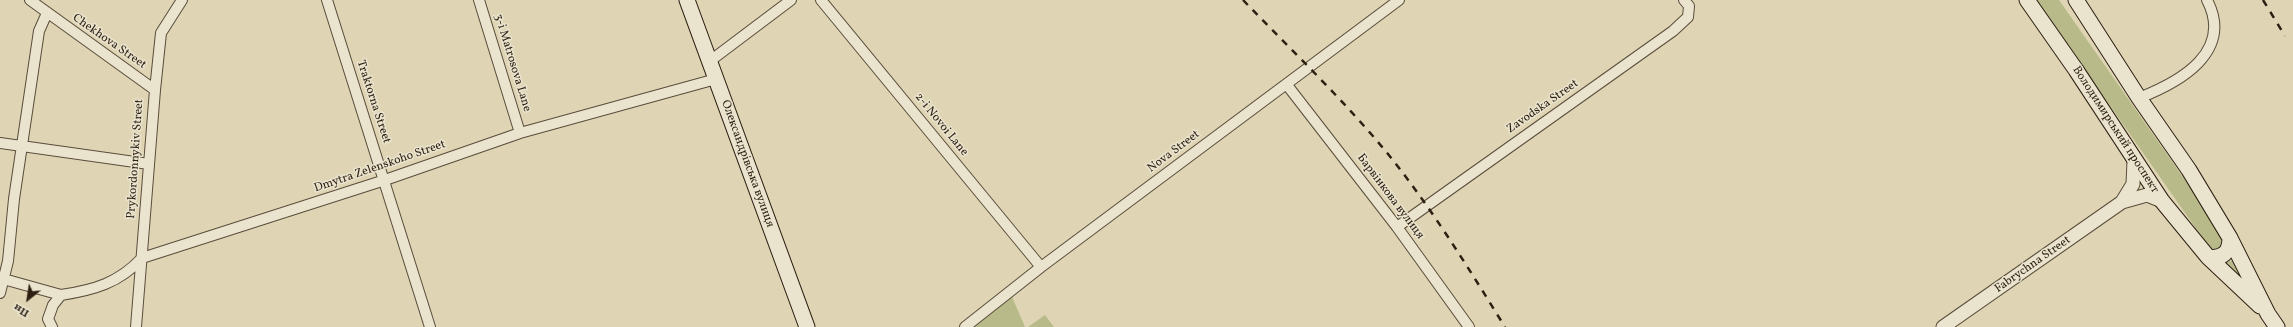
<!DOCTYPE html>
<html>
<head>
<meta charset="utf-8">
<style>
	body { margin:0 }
	#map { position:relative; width:2293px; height:327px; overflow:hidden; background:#dfd5b4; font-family:Vollkorn,serif }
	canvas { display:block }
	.north { position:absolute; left:8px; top:279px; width:40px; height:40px; -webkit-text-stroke:3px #eae4ce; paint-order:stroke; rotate:210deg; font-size:11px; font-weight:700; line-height:16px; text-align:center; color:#2e1f13 }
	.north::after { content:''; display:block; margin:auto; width:14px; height:18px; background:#2e1f13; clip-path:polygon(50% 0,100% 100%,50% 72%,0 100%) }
</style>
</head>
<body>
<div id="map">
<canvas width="2293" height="327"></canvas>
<div class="north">Пн</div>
</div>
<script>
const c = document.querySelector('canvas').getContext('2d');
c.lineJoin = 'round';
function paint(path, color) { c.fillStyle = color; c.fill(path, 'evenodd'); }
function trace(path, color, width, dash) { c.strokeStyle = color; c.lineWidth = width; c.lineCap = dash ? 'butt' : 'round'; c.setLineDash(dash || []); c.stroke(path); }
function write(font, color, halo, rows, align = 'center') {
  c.font = font + ' Vollkorn,serif'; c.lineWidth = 3; c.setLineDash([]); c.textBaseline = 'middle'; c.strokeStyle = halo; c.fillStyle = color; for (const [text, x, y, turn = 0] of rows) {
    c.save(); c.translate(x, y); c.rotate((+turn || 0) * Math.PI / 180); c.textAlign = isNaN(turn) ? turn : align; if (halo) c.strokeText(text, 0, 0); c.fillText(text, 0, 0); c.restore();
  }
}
const green = new Path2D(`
	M2036,0H2059L2227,240L2217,252L2211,250Z
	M2236,255L2251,290L2222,263L2231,261Z
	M1010,292L1025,327H964Z
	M1045,315L1054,327H1028Z`);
const minor = new Path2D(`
	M30,0L155,90
	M327,0L430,327
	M479,0L520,133
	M821,0L1041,267
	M710,61L791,0
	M1287,85L1397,227L1469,327
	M2139,98C2180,82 2234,52 2207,0
	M0,143L149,164
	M1397,227L1673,31L1688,17L1689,6L1684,0
	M0,278L61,295
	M0,293L8,261L14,199L39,31L47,13
	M52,327L48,319L53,305L61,295C94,290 119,283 142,258L385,180L520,133L716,79
	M136,327L155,90L161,33L182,0
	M965,327L1041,267L1399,0`);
const tertiary = new Path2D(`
	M2122,202L2133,184L2134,161
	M1943,327L2122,202L2147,195L2162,201`);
const secondary = new Path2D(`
	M687,0L807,327
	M2027,0L2076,70L2162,201L2208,257C2222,259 2230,253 2230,238
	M2076,0L2139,98L2189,170L2230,238L2268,314L2277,327
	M2208,257L2260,306`);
const rail = new Path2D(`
	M1243,0C1293,52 1347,103 1392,159C1434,212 1469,269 1505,327
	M2263,0L2285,36`);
const streetNames = [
	["Chekhova Street",109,42,35],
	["3-i Matrosova Lane",512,63,73],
	["Traktorna Street",373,102,72],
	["Zavodska Street",1543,107,-35],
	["2-i Novoi Lane",941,125,51],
	["Володимирський проспект",2115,130,57],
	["Nova Street",1174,152,-37],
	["Prykordonnykiv Street",136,159,-86],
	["Олександрівська вулиця",747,164,70],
	["Dmytra Zelenskoho Street",380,167,-19],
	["Барвінкова вулиця",1390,197,53],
	["Fabrychna Street",2033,265,-35]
];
paint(green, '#b8bb89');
trace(minor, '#5a4c3b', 12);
trace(tertiary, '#5a4c3b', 15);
trace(secondary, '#2e1f13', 17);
trace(minor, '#eae4ce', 10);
trace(tertiary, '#eae4ce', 13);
trace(secondary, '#eae4ce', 15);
trace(rail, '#2e1f13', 2.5, [7, 7]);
write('12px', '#2e1f13', '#eae4ce', streetNames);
</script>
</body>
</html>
